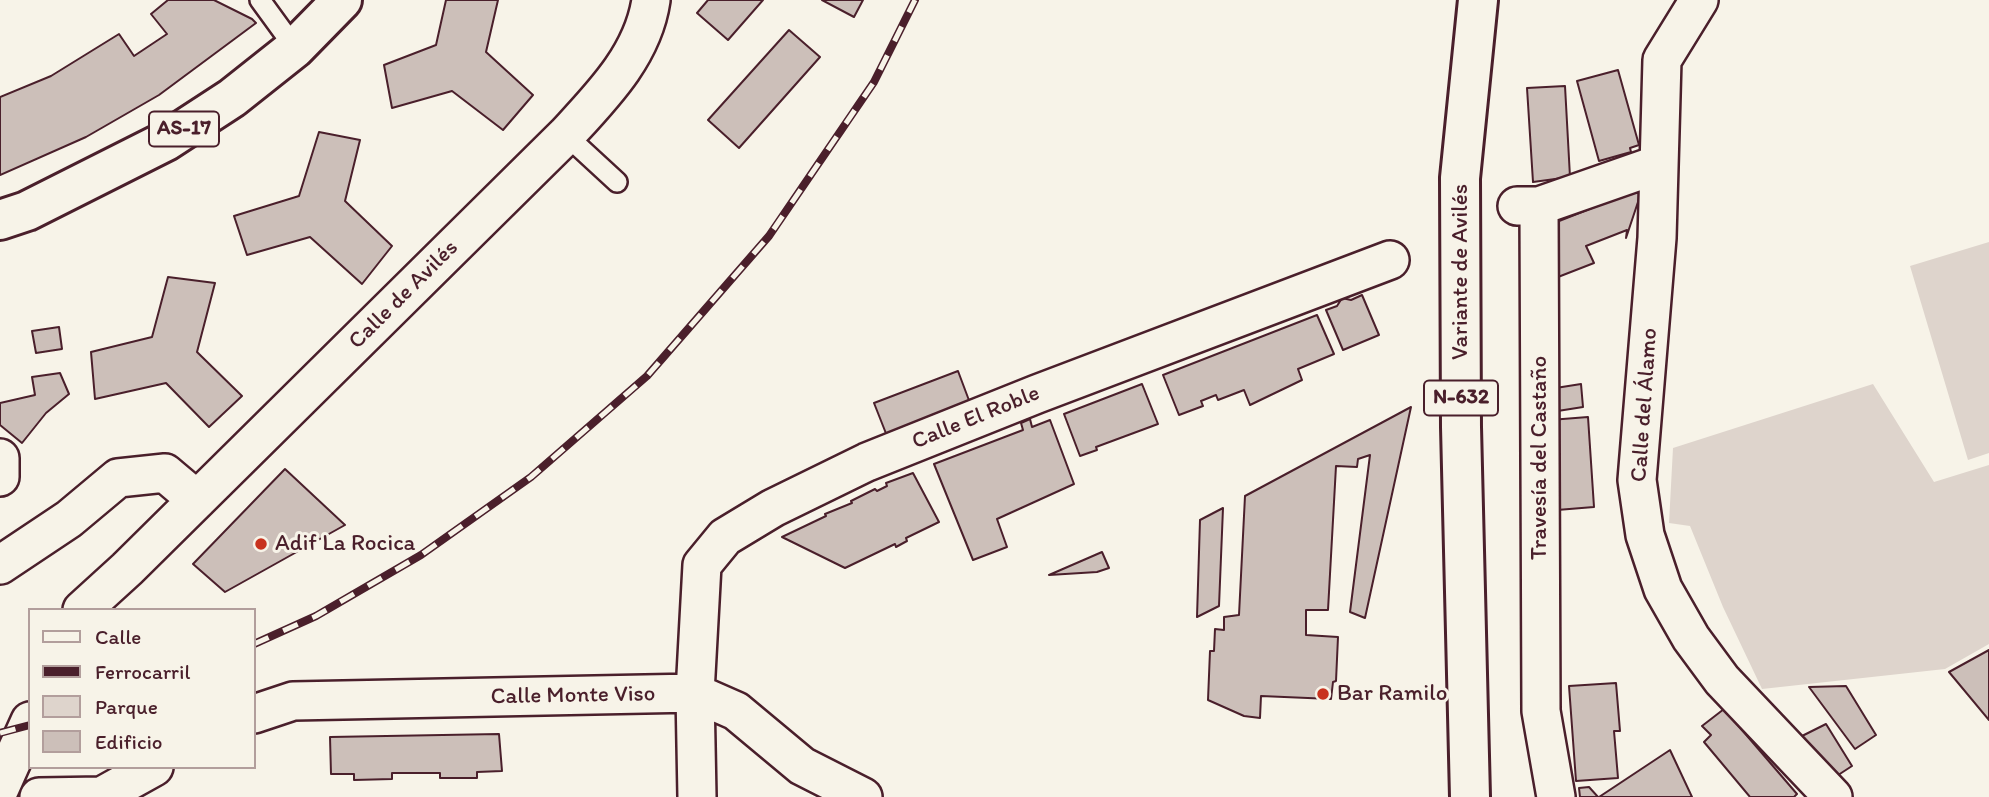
<!DOCTYPE html>
<html>
<head>
<meta charset="utf-8">
<style>
	body { margin:0 }
	#map { position:relative; width:1989px; height:797px; overflow:hidden; background:#f7f3e8; font-family:Itim,sans-serif }
	canvas { display:block }
	.legend { position:absolute; left:28px; top:608px; width:228px; height:161px; box-sizing:border-box; background:#f7f3e8; border:2px solid #b29e9c; margin:0; padding:9px 12px; list-style:none; font-size:21px; color:#4a1f2b }
	.legend li { display:flex; align-items:center; gap:14px; height:35px }
	.legend b { width:35px; border:2px solid #b29e9c }
</style>
</head>
<body>
<div id="map">
<canvas width="1989" height="797"></canvas>
<ul class="legend">
<li><b style="height:9px;background:#f7f3e8"></b>Calle</li>
<li><b style="height:9px;background:#4a1f2b"></b>Ferrocarril</li>
<li><b style="height:19px;background:#ded4cc"></b>Parque</li>
<li><b style="height:19px;background:#ccbfb9"></b>Edificio</li>
</ul>
</div>
<script>
const c = document.querySelector('canvas').getContext('2d');
c.lineJoin = 'round';
function paint(path, color) { c.fillStyle = color; c.fill(path, 'evenodd'); }
function trace(path, color, width, dash) { c.strokeStyle = color; c.lineWidth = width; c.lineCap = dash ? 'butt' : 'round'; c.setLineDash(dash || []); c.stroke(path); }
function write(font, color, halo, rows, align = 'center') {
  c.font = font + ' Itim,sans-serif'; c.lineWidth = 6; c.setLineDash([]); c.textBaseline = 'middle'; c.strokeStyle = halo; c.fillStyle = color; for (const [text, x, y, turn = 0] of rows) {
    c.save(); c.translate(x, y); c.rotate((+turn || 0) * Math.PI / 180); c.textAlign = isNaN(turn) ? turn : align; if (halo) c.strokeText(text, 0, 0); c.fillText(text, 0, 0); c.restore();
  }
}
const green = new Path2D(`
	M1989,242V453L1968,460L1910,266Z
	M1873,384L1934,482L1989,465V644L1945,669L1762,689L1723,607L1690,526L1669,523L1673,448Z`);
const building = new Path2D(`
	M168,0H214L252,19L256,23L159,95L86,137L0,175V97L51,76L119,34L134,56L167,34L151,14Z
	M446,0H498L486,52L533,95L503,130L452,91L392,108L384,65L436,45Z
	M708,0H763L728,40L697,13Z
	M822,0H863L854,17Z
	M789,30L820,57L739,148L708,120Z
	M1618,70L1639,145L1630,148L1631,152L1599,161L1577,81Z
	M1565,86L1570,177L1533,182L1527,88Z
	M319,132L360,140L345,201L392,246L362,284L310,237L247,255L234,216L299,196Z
	M1635,191L1641,193L1626,238L1627,230L1586,246L1594,263L1558,277L1550,245L1549,225Z
	M168,277L215,283L197,352L242,396L209,427L166,383L95,399L91,352L152,337Z
	M1362,295L1379,335L1343,350L1326,310L1337,306L1342,298L1351,300Z
	M1317,315L1334,354L1298,369L1302,380L1250,405L1244,390L1218,400L1216,395L1201,401L1203,406L1179,415L1163,375Z
	M59,327L62,349L36,353L32,331Z
	M958,371L970,403L887,436L874,403Z
	M60,373L69,394L46,413L22,443L0,425V403L35,395L32,377Z
	M1142,384L1158,424L1096,447L1097,450L1080,456L1064,414Z
	M1581,384L1583,407L1545,413L1543,390Z
	M1411,407L1365,618L1350,612L1370,455L1358,459L1357,467L1336,466L1328,610H1306V635L1338,637L1336,681L1333,682L1331,699L1261,696L1260,718L1244,716L1208,700L1210,651H1214L1215,629L1224,630V617L1239,615L1245,496Z
	M1588,417L1594,507L1557,510L1550,420Z
	M1030,419L1032,427L1050,420L1074,484L997,519L1007,547L973,560L934,464L1023,430L1021,423Z
	M285,469L345,525L225,592L193,564Z
	M913,473L939,522L906,538L907,541L896,547L895,544L845,568L782,537L826,516L825,514L852,503L851,501L875,489L877,491L887,486L886,483Z
	M1223,508L1219,606L1197,617L1200,520Z
	M1102,552L1109,568L1097,572L1049,575Z
	M1989,650V720L1949,672Z
	M1616,683L1620,731H1614L1618,778L1576,781L1569,686Z
	M1846,686L1876,735L1855,749L1809,687Z
	M1724,709L1797,794L1794,797H1750L1704,742L1711,735L1702,726Z
	M1826,724L1852,766L1829,781L1802,736Z
	M499,734L502,771L477,772V778H440V773H392V779L354,780V774H331L330,737Z
	M1670,750L1692,797H1599Z
	M1589,787L1598,797H1580L1579,788Z`);
const service = new Path2D(`
	M260,0L295,48
	M566,135L617,182`);
const minor = new Path2D(`
	M1699,0L1662,60L1657,238L1637,480L1645,535L1663,589L1691,638L1722,680L1833,797
	M1517,206H1539L1659,164
	M1539,206L1541,711L1556,797
	M0,458V477
	M0,565L69,519L118,478L165,473L197,500
	M82,610L127,569L566,135C602,96 643,55 651,0
	M254,714L293,701L695,693L736,711L802,766L863,797
	M0,788L30,721
	M39,797L102,796
	M100,797L154,767
	M697,797L695,693L702,565L725,537L773,508L867,462L1037,394L1390,260`);
const primary = new Path2D(`
	M0,220L27,211L166,141L232,98L295,48L342,0`);
const trunk = new Path2D(`
	M1470,797L1461,427L1460,178L1478,0`);
const rail = new Path2D(`
	M254,644L316,616L421,555L531,477L647,376L769,236L874,82L915,0
	M0,733L30,725`);
const markers = [
	[261,544,7,"#c8321e"],
	[1323,694,7,"#c8321e"]
];
const shields = [
	[184,129,70],
	[1461,398,74]
];
const shieldNames = [
	["AS-17",184,129],
	["N-632",1461,398]
];
const streetNames = [
	["Variante de Avilés",1461,272,-90],
	["Calle de Avilés",404,295,-45],
	["Calle del Álamo",1645,405,-86],
	["Calle El Roble",976,418,-22],
	["Travesía del Castaño",1540,458,-90],
	["Calle Monte Viso",573,696,-1]
];
const poiNames = [
	["Adif La Rocica",275,544],
	["Bar Ramilo",1337,694]
];
paint(green, '#ded4cc');
paint(building, '#ccbfb9');
trace(building, '#4a1f2b', 2);
trace(service, '#4a1f2b', 24);
trace(minor, '#4a1f2b', 42);
trace(primary, '#4a1f2b', 44);
trace(trunk, '#4a1f2b', 44);
trace(service, '#f7f3e8', 19);
trace(minor, '#f7f3e8', 37);
trace(primary, '#f7f3e8', 38);
trace(trunk, '#f7f3e8', 38);
trace(rail, '#4a1f2b', 8);
trace(rail, '#f7f3e8', 5, [16]);
for (const [x, y, r, color] of markers) { const dot = new Path2D(); dot.arc(x, y, r, 0, 2 * Math.PI); c.fillStyle = color; c.fill(dot); trace(dot, '#f7f3e8', 2.5); }
for (const [x, y, w] of shields) { const box = new Path2D(); box.roundRect(x - w / 2, y - 17.5, w, 35, 5); c.fillStyle = '#f7f3e8'; c.fill(box); trace(box, '#4a1f2b', 2); }
write('bold 21px', '#4a1f2b', null, shieldNames);
write('23px', '#4a1f2b', '#f7f3e8', streetNames);
write('23px', '#4a1f2b', '#f7f3e8', poiNames, 'left');
</script>
</body>
</html>
